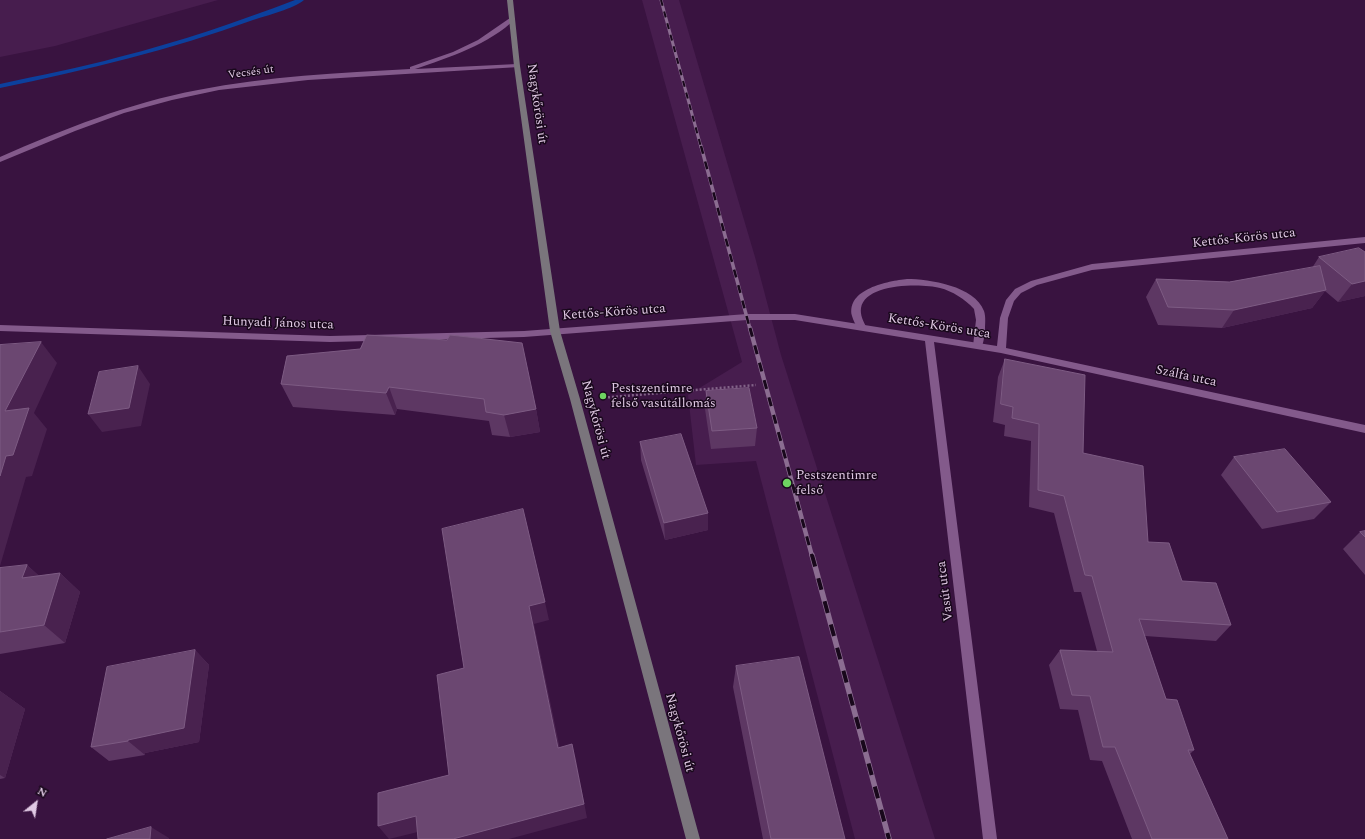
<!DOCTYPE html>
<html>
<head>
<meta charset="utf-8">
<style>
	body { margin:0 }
	#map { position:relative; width:1365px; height:839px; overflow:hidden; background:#391340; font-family:Spectral,serif }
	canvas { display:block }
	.north { position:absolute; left:16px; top:783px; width:40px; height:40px; -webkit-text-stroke:3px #18081b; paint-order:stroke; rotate:30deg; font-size:11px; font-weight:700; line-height:16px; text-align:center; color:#e0c9e4 }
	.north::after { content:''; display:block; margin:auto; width:14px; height:18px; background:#e0c9e4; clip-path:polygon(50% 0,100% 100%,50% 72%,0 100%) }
</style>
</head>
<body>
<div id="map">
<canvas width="1365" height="839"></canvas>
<div class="north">N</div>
</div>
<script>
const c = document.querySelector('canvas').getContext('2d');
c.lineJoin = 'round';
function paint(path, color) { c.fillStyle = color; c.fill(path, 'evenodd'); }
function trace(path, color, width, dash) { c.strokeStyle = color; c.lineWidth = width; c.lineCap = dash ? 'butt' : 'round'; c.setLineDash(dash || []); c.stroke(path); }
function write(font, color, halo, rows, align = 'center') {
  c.font = font + ' Spectral,serif'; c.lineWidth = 3; c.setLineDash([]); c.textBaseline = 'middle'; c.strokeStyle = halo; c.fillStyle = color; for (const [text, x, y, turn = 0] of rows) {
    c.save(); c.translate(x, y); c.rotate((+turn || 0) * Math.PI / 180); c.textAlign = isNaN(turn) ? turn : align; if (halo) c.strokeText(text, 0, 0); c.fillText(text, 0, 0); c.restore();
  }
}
const built = new Path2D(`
	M0,0H218L55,46L0,57Z
	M642,0H679L755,257L781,355L935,839H855L756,461L696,465L688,395L742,362Z`);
const stream = new Path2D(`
	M295,0H304C295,8 266,16 253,20C171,50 86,70 0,88V84C40,75 80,68 119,57C179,42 237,22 295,0Z`);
const path = new Path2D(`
	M600,398L756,385`);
const lane = new Path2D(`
	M907,279C929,279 975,286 984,311C986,317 985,324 985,330C984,336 984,343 981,348H975L973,346L976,320L974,309C965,299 952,291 940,288C922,283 865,283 861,308C860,315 863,321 867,328L865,330H859C856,326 853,320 852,316C846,289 888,281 907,279Z`);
const street = new Path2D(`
	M510,18L515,19C490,44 448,58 415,69L517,64L520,66L519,67L308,80L219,90L172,100L124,113L75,131L0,162V157C64,129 129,103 198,90C268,76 339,73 410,69V67L453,52L478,40Z
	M1365,237V243L1092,270L1037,285L1021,293L1014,301L1008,318L1006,348L1365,425V433L1001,353L934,342L997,839H983L925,341L795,320H747L524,337L330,342L0,331V325L330,336L524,331L747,314H795L997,346L1000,318L1006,300L1015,289L1031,281L1092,264Z`);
const secondary = new Path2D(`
	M507,0H513L520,66L560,331L580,399L700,839H686L570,399L550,331L514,66Z`);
const railFar3 = new Path2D(`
	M661,0L701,147`);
const railFar2 = new Path2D(`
	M701,146L750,329`);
const railFar1 = new Path2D(`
	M750,328L812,556`);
const rail = new Path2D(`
	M812,555L889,839`);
const wall = new Path2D(`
	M1365,252V296L1338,302L1325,291L1312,308L1222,328L1158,325L1146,297L1156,279L1229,282L1312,268L1319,257Z
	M287,356L536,409L540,432L510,437L492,435L489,421L397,409L395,415L293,407L281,384Z
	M1005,359L1083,453L1148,542L1182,581L1231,625L1216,641L1145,636L1166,699L1194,750L1190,754L1228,839H1132L1102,761L1090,760L1078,710L1060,709L1049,665L1060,650L1097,651L1081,592H1074L1054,513L1029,507L1031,441L1004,436L1005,425L993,422L998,377Z
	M706,391L757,428L755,446L711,449L705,409Z
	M640,442L708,513V530L665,540L641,460Z
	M1234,457L1331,502L1314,519L1262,529L1221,475Z
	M1365,531V575L1343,549L1360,532Z
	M27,565L39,576L60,573L80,592L65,643L0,654V568Z
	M195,650L209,665L199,742L145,753V755L109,761L91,747Z
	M736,666L845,839H763L733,687Z
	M0,691L25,709L5,778L0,779Z`);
const shadedWall = new Path2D(`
	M1365,281V296L1338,302L1352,284Z
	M1326,290L1312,308L1222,328L1234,310Z
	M41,342L57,363L34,413L47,429L32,476L26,477L0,566V476L5,411Z
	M138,366L150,384L141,426L102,432L88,414Z
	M389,387L397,409L395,415L386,393Z
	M536,409L540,432L510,437L504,415Z
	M708,513V530L665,540L664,523Z
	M27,565L48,584L22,578Z
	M60,573L80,592L65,643L44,625Z
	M545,602L549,620L534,624L563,763L558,748L529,606Z
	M195,650L209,665L199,742L145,753V755L128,741V740Z
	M0,691L25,709L5,778L0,775Z
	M572,744L576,759L587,818L509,839H453Z
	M416,816L426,830L389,839L378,826Z
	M151,827L169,838V839H150Z`);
const building = new Path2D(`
	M1359,248L1365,252V281L1352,284L1319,257Z
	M1320,266L1326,290L1234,310L1168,307L1156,279L1229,282Z
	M367,335L447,340L450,335L522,343L536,409L504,415L486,412L484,399L389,387L386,393L281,384L287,356L360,349Z
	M41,342L5,411L29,408L13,455L6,456L0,476V345Z
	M1005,359L1085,375L1083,453L1143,466L1148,542L1169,543L1182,581L1216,583L1231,625L1139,619L1166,699L1177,700L1194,750H1188L1228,839H1152L1115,747H1103L1090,696L1072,695L1060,650L1113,652L1092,576L1085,575L1064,496L1038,490L1039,424L1012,418L1013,407L1001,404Z
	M138,366L129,408L88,414L99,372Z
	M749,388L757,428L712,431L706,391Z
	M681,434L708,513L664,523L640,442Z
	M1285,449L1331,502L1277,512L1234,457Z
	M523,509L545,602L529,606L558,748L572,744L584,804L453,839H418L416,816L378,826V793L449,775L437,675L464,668L442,529Z
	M1365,531V537L1360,532Z
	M27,565L22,578L60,573L44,625L0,632V568Z
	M195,650L184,728L128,740V741L91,747L107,667Z
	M799,657L845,839H771L736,666Z
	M151,827L150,839H107Z`);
const markers = [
	[603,396,4,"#6ed361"],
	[787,483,5,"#6ed361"]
];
const farStreetnames = [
	["Vecsés út",251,73,-8]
];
const streetNames = [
	["Nagykőrösi út",536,104,82],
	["Kettős-Körös utca",1244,239,-6],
	["Kettős-Körös utca",614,313,-4],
	["Hunyadi János utca",278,324,2],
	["Kettős-Körös utca",939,327,9],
	["Szálfa utca",1186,377,12],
	["Nagykőrösi út",595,420,75],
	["Vasút utca",946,591,-97],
	["Nagykőrösi út",679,733,75]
];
const poiNames = [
	["Pestszentimre",611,389],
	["felső vasútállomás",611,404],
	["Pestszentimre",796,476],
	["felső",796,491]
];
paint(built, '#471d4e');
paint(stream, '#0c409d');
trace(path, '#826388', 2.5, [2, 2]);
paint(lane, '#835a8b');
paint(street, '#835a8b');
paint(secondary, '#7a757c');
trace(railFar3, '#8b6d91', 3);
trace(railFar2, '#8b6d91', 3.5);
trace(railFar1, '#8b6d91', 4.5);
trace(rail, '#8b6d91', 5.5);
trace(railFar3, '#18081b', 2, [6]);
trace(railFar2, '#18081b', 2.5, [8]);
trace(railFar1, '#18081b', 3, [9]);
trace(rail, '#18081b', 4, [12]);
paint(wall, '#5d3763');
paint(shadedWall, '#49224f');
paint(building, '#6b4771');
trace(building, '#7d5b83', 1);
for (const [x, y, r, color] of markers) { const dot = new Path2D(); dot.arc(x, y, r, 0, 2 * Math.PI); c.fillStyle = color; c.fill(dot); trace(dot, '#18081b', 1.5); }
write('11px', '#e0c9e4', '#18081b', farStreetnames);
write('13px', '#e0c9e4', '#18081b', streetNames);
write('13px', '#e0c9e4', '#18081b', poiNames, 'left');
</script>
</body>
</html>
